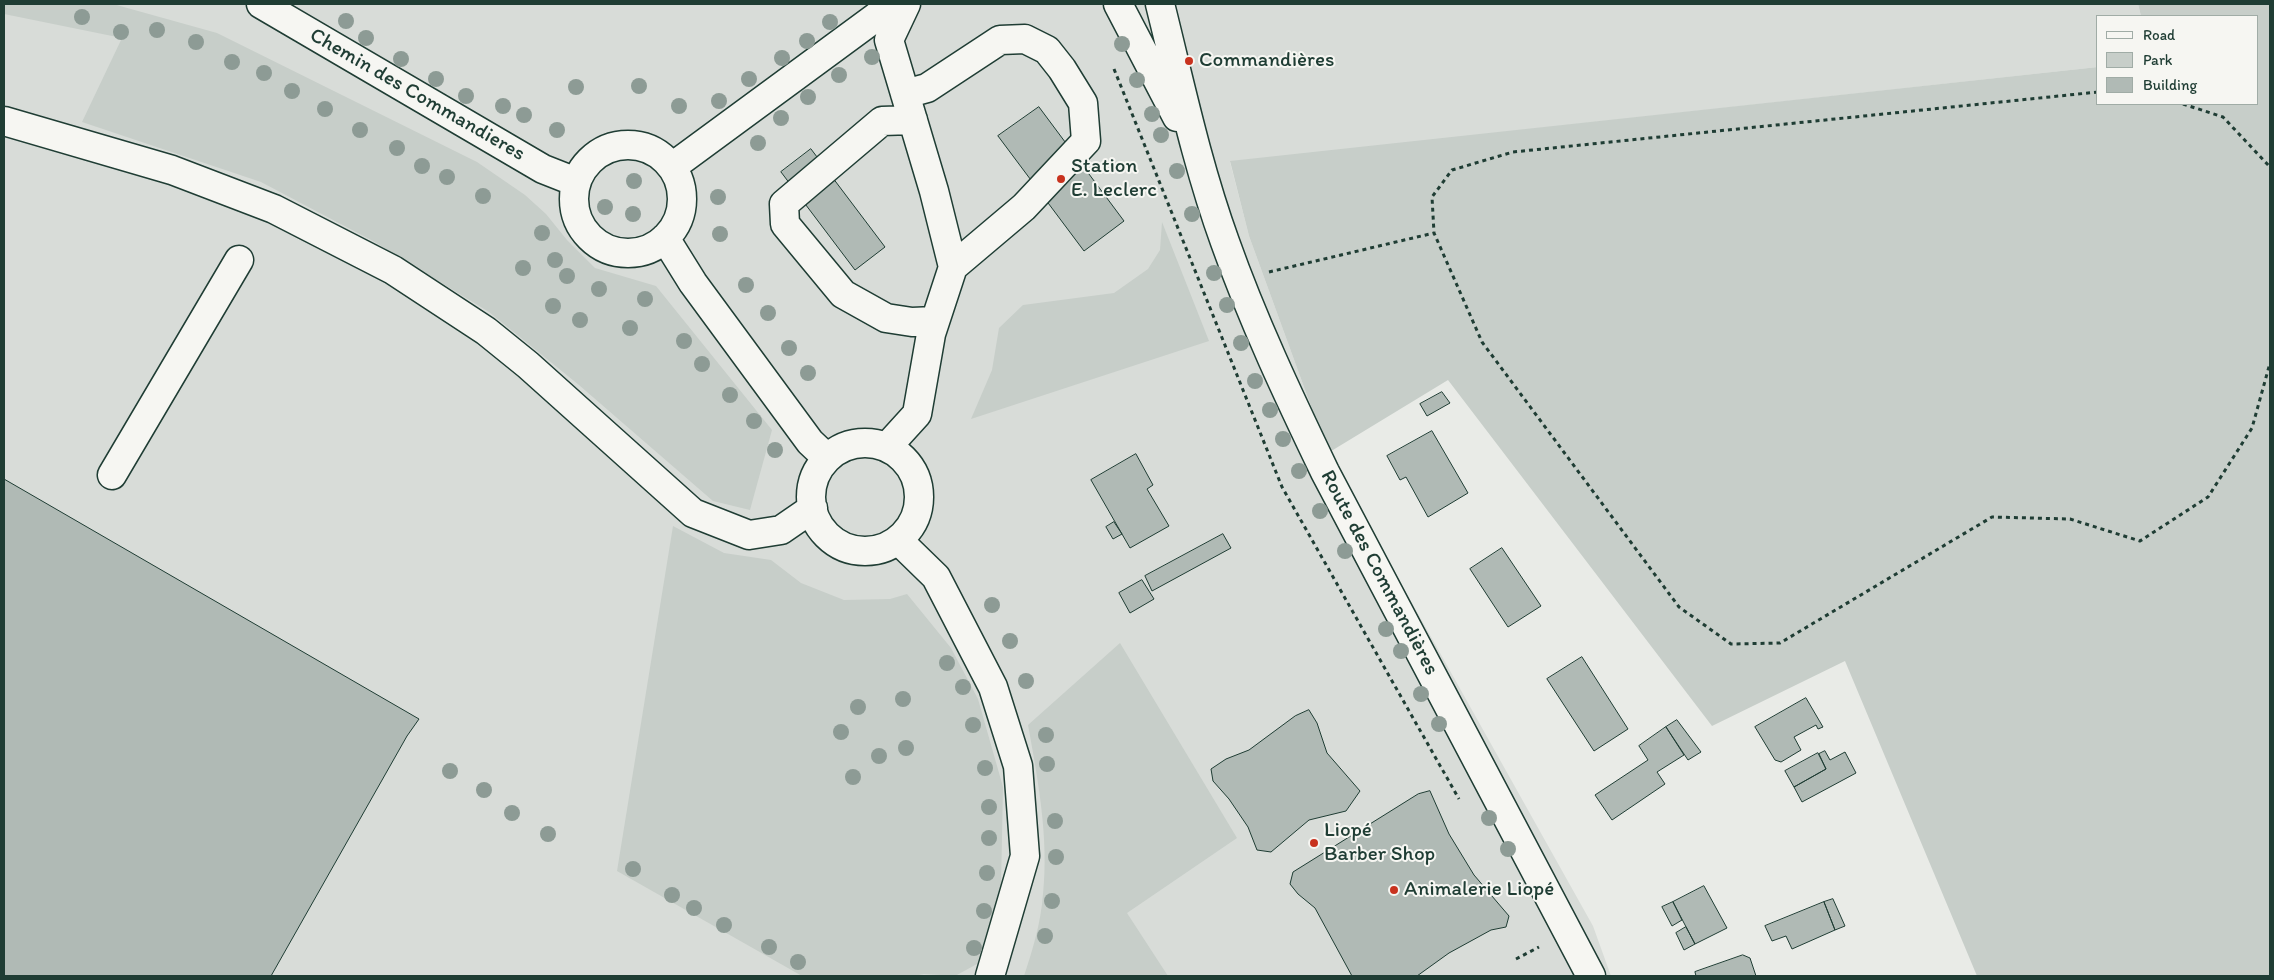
<!DOCTYPE html>
<html>
<head>
<meta charset="utf-8">
<style>
	body { margin:0 }
	#map { position:relative; width:2274px; height:980px; overflow:hidden; background:#e9ebe7; font-family:Itim,sans-serif }
	canvas { display:block }
	.frame { position:absolute; inset:0; border:5px solid #1f3d34; pointer-events:none }
	.legend { position:absolute; left:2096px; top:15px; width:162px; height:90px; box-sizing:border-box; background:#f6f6f2; border:1px solid #a0aca6; margin:0; padding:6px 9px; list-style:none; font-size:15px; color:#1f3d34 }
	.legend li { display:flex; align-items:center; gap:10px; height:25px }
	.legend b { width:25px; border:1px solid #a0aca6 }
</style>
</head>
<body>
<div id="map">
<canvas width="2274" height="980"></canvas>
<div class="frame"></div>
<ul class="legend">
<li><b style="height:6px;background:#f6f6f2"></b>Road</li>
<li><b style="height:14px;background:#c7cec9"></b>Park</li>
<li><b style="height:14px;background:#b0bab5"></b>Building</li>
</ul>
</div>
<script>
const c = document.querySelector('canvas').getContext('2d');
c.lineJoin = 'round';
function paint(path, color) { c.fillStyle = color; c.fill(path, 'evenodd'); }
function trace(path, color, width, dash) { c.strokeStyle = color; c.lineWidth = width; c.lineCap = dash ? 'butt' : 'round'; c.setLineDash(dash || []); c.stroke(path); }
function write(font, color, halo, rows, align = 'center') {
  c.font = font + ' Itim,sans-serif'; c.lineWidth = 4; c.setLineDash([]); c.textBaseline = 'middle'; c.strokeStyle = halo; c.fillStyle = color; for (const [text, x, y, turn = 0] of rows) {
    c.save(); c.translate(x, y); c.rotate((+turn || 0) * Math.PI / 180); c.textAlign = isNaN(turn) ? turn : align; if (halo) c.strokeText(text, 0, 0); c.fillText(text, 0, 0); c.restore();
  }
}
const built = new Path2D(`
	M4,4H2138L2141,16H2098V67L1230,162L1249,236L1328,453L1593,926L1611,976H4Z`);
const green = new Path2D(`
	M4,4H113L217,33L477,162L525,195L546,214L567,240L595,268L656,286L772,430L750,510L713,501L579,385L489,312L373,241L261,182L82,122L122,38L4,14Z
	M2138,4H2270V976H1977L1845,661L1712,726L1448,380L1328,453L1249,236L1230,161L2098,67V104H2258V16H2141Z
	M1162,222L1209,341L971,419L992,370L999,328L1023,305L1114,293L1148,269L1160,250Z
	M673,526L724,553L771,560L801,583L844,600L890,599L907,594L951,648L978,699L1003,787L1001,886L977,964L955,976L924,974L913,976H802L617,871Z
	M1120,643L1237,838L1127,913L1168,976H1024C1033,949 1041,922 1043,894C1049,838 1038,780 1028,725Z`);
const building = new Path2D(`
	M1039,107L1124,221L1084,251L998,136Z
	M811,149L885,247L855,270L781,172Z
	M1442,392L1450,403L1427,416L1420,404Z
	M1432,431L1468,493L1428,517L1406,477L1400,480L1387,456Z
	M1136,454L1153,485L1147,489L1169,526L1130,548L1091,480Z
	M4,479L419,719L407,736L271,976H4Z
	M1114,522L1122,534L1113,539L1106,527Z
	M1223,534L1231,548L1152,591L1145,576Z
	M1502,548L1541,606L1508,627L1470,569Z
	M1142,580L1154,599L1130,613L1119,593Z
	M1582,657L1628,729L1594,751L1547,679Z
	M1806,698L1823,727L1818,729L1816,725L1794,737L1801,750L1781,762L1775,760L1755,727Z
	M1309,710L1317,723L1327,753L1360,791L1346,811L1309,820L1271,852L1257,850L1248,827L1229,799L1213,781L1211,769L1226,759L1249,750L1295,716Z
	M1677,720L1701,752L1688,760L1666,727Z
	M1666,727L1684,755L1657,772L1665,784L1612,820L1595,795L1648,760L1639,746Z
	M1825,751L1830,760L1845,752L1856,773L1802,802L1794,787L1826,769L1819,754Z
	M1818,753L1826,769L1794,787L1785,771Z
	M1430,791L1449,834L1474,875L1509,916L1506,927L1491,930L1449,953L1417,976H1352L1315,908L1298,894L1290,884L1293,872L1418,794Z
	M1704,886L1727,928L1695,944L1673,902Z
	M1833,899L1845,926L1835,930L1824,902Z
	M1673,902L1682,920L1672,926L1662,907Z
	M1824,902L1835,930L1792,949L1786,936L1772,941L1765,926Z
	M1686,927L1695,944L1684,950L1676,933Z
	M1743,955L1750,958L1756,976H1696L1695,972Z`);
const path = new Path2D(`
	M1114,69L1282,487L1459,799
	M2098,92L1513,152L1452,170L1432,197L1434,233L1482,342L1679,607L1731,644L1780,643L1992,517L2070,519L2140,541L2208,497L2252,428L2270,363
	M2183,104L2223,117L2270,167
	M1269,272L1434,233
	M1516,959L1539,947`);
const minor = new Path2D(`
	M261,4L543,169L576,182
	M905,94L927,88L1000,40L1025,39L1047,50L1062,69L1083,103L1086,141L1024,207L953,267
	M913,120L882,121L784,204L785,224L843,294L886,318L912,322L935,321
	M4,121L172,170L274,209L393,270L486,331L528,365L693,513L749,535L781,530L813,508
	M574 199a54 54 0 1 1 108 0a54 54 0 1 1-108 0Z
	M672,167L876,17L891,4
	M665,238L693,283L810,442L827,458
	M811 497a54 54 0 1 1 108 0a54 54 0 1 1-108 0Z
	M887,447L917,414L931,334L953,267L934,191L889,40L906,4
	M112,475L239,260
	M898,540L936,577L993,687L1018,766L1025,856L990,976`);
const major = new Path2D(`
	M1118,4L1177,117
	M1160,4C1180,84 1197,165 1225,242C1253,321 1289,397 1325,472L1591,976`);
const trees = [
	[82,17],
	[346,21],
	[830,22],
	[157,30],
	[121,32],
	[366,38],
	[807,41],
	[196,42],
	[1122,44],
	[872,57],
	[782,58],
	[401,59],
	[232,62],
	[264,73],
	[839,75],
	[436,79],
	[749,79],
	[1137,80],
	[639,86],
	[576,87],
	[292,91],
	[466,96],
	[808,97],
	[719,101],
	[503,106],
	[679,106],
	[325,109],
	[1152,114],
	[524,115],
	[781,118],
	[360,130],
	[557,130],
	[1161,135],
	[758,143],
	[397,148],
	[422,166],
	[1177,171],
	[447,177],
	[634,181],
	[483,196],
	[718,197],
	[605,207],
	[633,214],
	[1192,214],
	[542,233],
	[720,234],
	[555,260],
	[523,268],
	[1214,273],
	[567,276],
	[746,285],
	[599,289],
	[645,299],
	[1227,305],
	[553,306],
	[768,313],
	[580,320],
	[630,328],
	[684,341],
	[1241,343],
	[789,348],
	[702,364],
	[808,373],
	[1255,381],
	[730,395],
	[1270,410],
	[754,421],
	[1283,439],
	[775,450],
	[1299,471],
	[1320,511],
	[1345,551],
	[992,605],
	[1386,629],
	[1010,641],
	[1401,651],
	[947,663],
	[1026,681],
	[963,687],
	[1421,694],
	[903,699],
	[858,707],
	[1439,724],
	[973,725],
	[841,732],
	[1046,735],
	[906,748],
	[879,756],
	[1047,764],
	[985,768],
	[450,771],
	[853,777],
	[484,790],
	[989,807],
	[512,813],
	[1489,818],
	[1055,821],
	[548,834],
	[989,838],
	[1508,849],
	[1056,857],
	[633,869],
	[987,873],
	[672,895],
	[1052,901],
	[694,908],
	[984,911],
	[724,925],
	[1045,936],
	[769,947],
	[974,948],
	[798,962]
];
const markers = [
	[1189,61,5,"#c8321e"],
	[1061,179,5,"#c8321e"],
	[1314,843,5,"#c8321e"],
	[1394,890,5,"#c8321e"]
];
const poiNames = [
	["Commandières",1199,61],
	["Station",1071,167],
	["E. Leclerc",1071,191],
	["Liopé",1324,831],
	["Barber Shop",1324,855],
	["Animalerie Liopé",1404,890]
];
const streetNames = [
	["Chemin des Commandieres",417,95,30],
	["Route des Commandières",1379,573,62]
];
paint(built, '#d8dcd8');
paint(green, '#c7cec9');
paint(building, '#b0bab5');
trace(building, '#1f3d34', 1);
trace(minor, '#1f3d34', 31);
trace(major, '#1f3d34', 31);
trace(path, '#1f3d34', 3, [4, 4]);
trace(minor, '#f6f6f2', 28);
trace(major, '#f6f6f2', 28);
c.fillStyle = '#8d9b95';
for (const [x, y] of trees) { c.beginPath(); c.arc(x, y, 8, 0, 2 * Math.PI); c.fill(); }
for (const [x, y, r, color] of markers) { const dot = new Path2D(); dot.arc(x, y, r, 0, 2 * Math.PI); c.fillStyle = color; c.fill(dot); trace(dot, '#f6f6f2', 2); }
write('21px', '#1f3d34', '#f6f6f2', poiNames, 'left');
write('21px', '#1f3d34', '#f6f6f2', streetNames);
</script>
</body>
</html>
